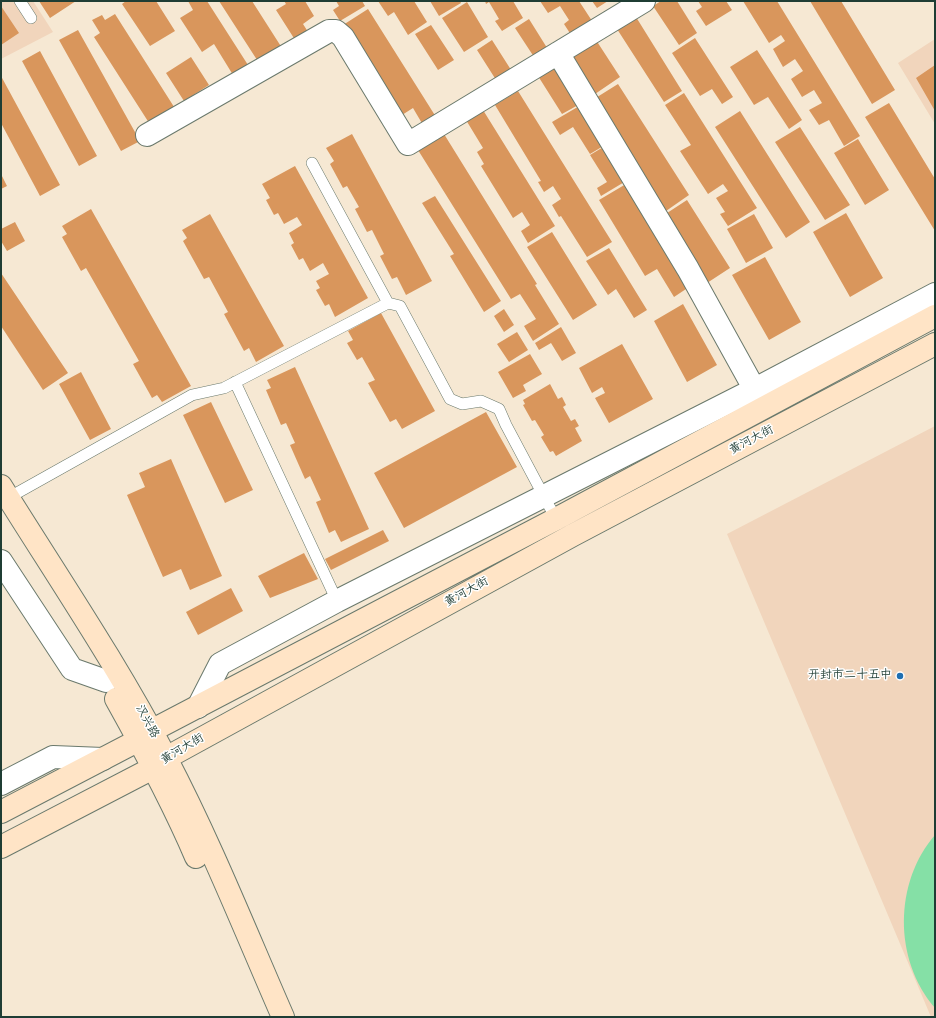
<!DOCTYPE html>
<html>
<head>
<meta charset="utf-8">
<style>
	body { margin:0 }
	#map { position:relative; width:936px; height:1018px; overflow:hidden; background:#f6e8d3; font-family:"Gochi Hand",sans-serif }
	canvas { display:block }
	.frame { position:absolute; inset:0; border:2px solid #1f3d34; pointer-events:none }
</style>
</head>
<body>
<div id="map">
<canvas width="936" height="1018"></canvas>
<div class="frame"></div>
</div>
<script>
const c = document.querySelector('canvas').getContext('2d');
c.lineJoin = 'round';
function paint(path, color) { c.fillStyle = color; c.fill(path, 'evenodd'); }
function trace(path, color, width, dash) { c.strokeStyle = color; c.lineWidth = width; c.lineCap = dash ? 'butt' : 'round'; c.setLineDash(dash || []); c.stroke(path); }
function write(font, color, halo, rows, align = 'center') {
  c.font = font + ' "Gochi Hand","LXGW WenKai TC",sans-serif'; c.lineWidth = 3; c.setLineDash([]); c.textBaseline = 'middle'; c.strokeStyle = halo; c.fillStyle = color; for (const [text, x, y, turn = 0] of rows) {
    c.save(); c.translate(x, y); c.rotate((+turn || 0) * Math.PI / 180); c.textAlign = isNaN(turn) ? turn : align; if (halo) c.strokeText(text, 0, 0); c.fillText(text, 0, 0); c.restore();
  }
}
const built = new Path2D(`
	M1,1H33L53,32L1,59Z
	M935,39V124L898,63Z
	M935,426V1017H931L727,534Z`);
const green = new Path2D(`
	M935,835V1008C893,960 894,882 935,835Z`);
const building = new Path2D(`
	M39,1H76L50,18Z
	M126,1H156L175,31L150,46L122,4Z
	M188,1H207L248,65L233,75L214,44L202,52L180,18L193,10Z
	M219,1H252L282,48L259,63Z
	M284,1H305L314,16L303,24L310,35L297,43L276,10L286,4Z
	M336,1H362L365,6L340,21L333,10L339,6Z
	M378,1H414L427,22L408,35L394,12L388,16Z
	M430,1H460L461,3L439,16Z
	M485,1H513L523,18L502,31L495,21L499,19L489,2L486,4Z
	M540,1H579L596,27L575,41L564,24L569,20L560,6L548,13Z
	M592,1H608L597,8Z
	M661,1H677L697,33L679,45L653,6Z
	M698,1H726L732,10L706,26L696,11L702,7Z
	M743,1H777L860,136L844,146L829,120L819,125L809,110L822,103L814,90L802,97L791,79L803,71L795,59L783,67L773,49L785,41L781,35L769,43Z
	M810,1H841L895,90L872,104Z
	M467,2L488,37L464,52L442,18Z
	M1,6L19,33L1,45Z
	M368,9L436,117L423,125L413,108L402,115L343,25Z
	M115,14L176,110L151,126L94,37L100,33L92,20L102,15L105,20Z
	M636,17L682,91L664,102L617,29Z
	M529,19L549,51L536,60L515,28Z
	M431,25L454,60L438,70L415,34Z
	M78,30L140,141L121,151L59,40Z
	M695,38L733,97L722,104L712,89L700,96L672,53Z
	M492,40L513,73L498,83L477,50Z
	M596,40L620,77L595,94L571,56Z
	M757,50L802,120L789,129L768,97L754,105L730,67Z
	M40,51L97,156L79,166L22,61Z
	M191,57L209,85L184,101L166,73Z
	M556,65L580,104L562,114L538,76Z
	M935,65V111L916,78Z
	M1,76L60,185L40,196L1,123Z
	M618,84L689,195L666,211L594,99Z
	M518,91L612,242L587,257L561,216L559,217L552,205L561,199L553,186L544,192L538,182L541,181L495,105Z
	M684,93L757,208L728,226L720,214L725,212L716,198L728,191L723,184L708,194L680,151L691,145L665,105Z
	M889,103L935,179V231L865,117Z
	M581,105L605,145L590,154L573,127L560,135L552,122Z
	M483,110L555,226L528,243L521,231L530,225L522,212L513,218L481,166L484,164L477,152L483,148L466,120Z
	M740,111L810,222L786,238L715,127Z
	M800,127L850,205L825,220L775,142Z
	M352,134L432,281L406,295L397,277L392,279L380,256L384,254L372,230L367,232L355,209L359,207L347,186L343,188L330,164L334,161L326,148Z
	M444,134L537,284L535,285L559,324L533,341L524,326L536,319L520,294L511,299L418,150Z
	M858,139L889,190L865,205L834,153Z
	M605,146L626,181L601,196L597,188L607,182L590,155Z
	M295,166L368,298L335,317L329,304L325,306L316,290L320,288L316,281L329,274L323,263L310,271L303,258L299,260L291,245L294,243L289,233L302,225L297,217L284,224L278,213L274,215L266,200L270,198L262,184Z
	M1,174L7,186L1,189Z
	M626,184L689,287L674,297L657,269L645,276L599,200Z
	M435,196L501,301L484,312L450,256L454,254L422,203Z
	M687,200L730,268L707,283L664,215Z
	M91,209L191,386L162,402L157,395L152,398L133,364L139,361L86,268L81,271L62,237L67,234L62,226Z
	M846,213L883,278L850,297L813,232Z
	M210,214L284,346L256,362L249,348L244,351L224,314L228,312L209,277L204,279L183,241L187,238L182,230Z
	M754,214L773,248L746,263L727,229Z
	M15,222L25,241L7,251L1,241V229Z
	M552,232L597,305L573,320L527,247Z
	M609,248L647,310L634,318L616,289L608,295L586,261Z
	M765,257L801,322L769,340L732,275Z
	M1,273L68,373L43,390L1,326Z
	M683,304L717,365L687,382L654,321Z
	M504,309L514,325L504,332L494,316Z
	M381,313L435,411L402,429L396,419L390,422L368,383L375,380L362,357L357,360L347,343L353,340L348,331Z
	M561,327L576,353L562,361L551,343L539,350L535,343Z
	M517,332L528,350L509,362L497,344Z
	M622,344L653,399L609,423L595,398L605,393L602,387L592,393L579,368Z
	M530,354L542,374L523,385L526,391L513,398L498,372Z
	M295,367L369,529L341,542L335,530L329,533L316,502L321,500L310,476L305,479L290,445L295,443L286,423L281,425L266,390L271,388L267,380Z
	M81,372L111,429L90,440L59,384Z
	M550,384L558,399L562,397L566,405L563,407L571,421L575,419L579,426L575,428L582,441L556,456L553,451L550,452L541,437L544,435L535,420L532,421L523,405L525,404L523,400Z
	M211,402L253,490L225,503L183,415Z
	M486,412L517,467L404,528L374,473Z
	M171,459L222,576L190,590L181,569L163,577L127,495L145,487L139,473Z
	M383,530L389,541L331,570L325,559Z
	M304,553L318,579L270,598L258,576Z
	M231,588L243,611L198,635L186,612Z`);
const lane = new Path2D(`
	M20,1L31,18
	M312,163L388,303
	M235,382L337,601
	M8,498L192,395L224,388L388,303L400,306L450,399L462,404L481,401L499,409L506,425L556,519`);
const street = new Path2D(`
	M558,53L688,269L761,401
	M147,135L329,31H336L343,37L408,144L644,1
	M1,561L72,669L106,681
	M198,707L220,664L337,601L755,389L935,294
	M1,784L53,757L103,759`);
const secondary = new Path2D(`
	M1,486C57,576 117,664 166,758C210,842 245,930 283,1017
	M116,699C145,751 173,803 196,857
	M1,812L139,740L151,731L556,519L935,316
	M1,847L153,768L166,758L573,535L935,344`);
const markers = [
	[900,676,4,"#1f6fb2"]
];
const streetNames = [
	["黄河大街",752,441,-28],
	["黄河大街",467,593,-29],
	["汉兴路",146,722,61],
	["黄河大街",183,750,-31]
];
const poiNames = [
	["开封市二十五中",892,676]
];
paint(built, '#f1d5bc');
paint(green, '#85e0a6');
paint(building, '#d9965c');
trace(lane, '#6a796c', 12);
trace(street, '#6a796c', 24);
trace(secondary, '#6a796c', 24);
trace(lane, '#fff', 11);
trace(street, '#fff', 22);
trace(secondary, '#ffe4c6', 22);
for (const [x, y, r, color] of markers) { const dot = new Path2D(); dot.arc(x, y, r, 0, 2 * Math.PI); c.fillStyle = color; c.fill(dot); trace(dot, '#fff', 1.5); }
write('12px', '#1f3d34', '#fff', streetNames);
write('12px', '#1f3d34', '#fff', poiNames, 'right');
</script>
</body>
</html>
